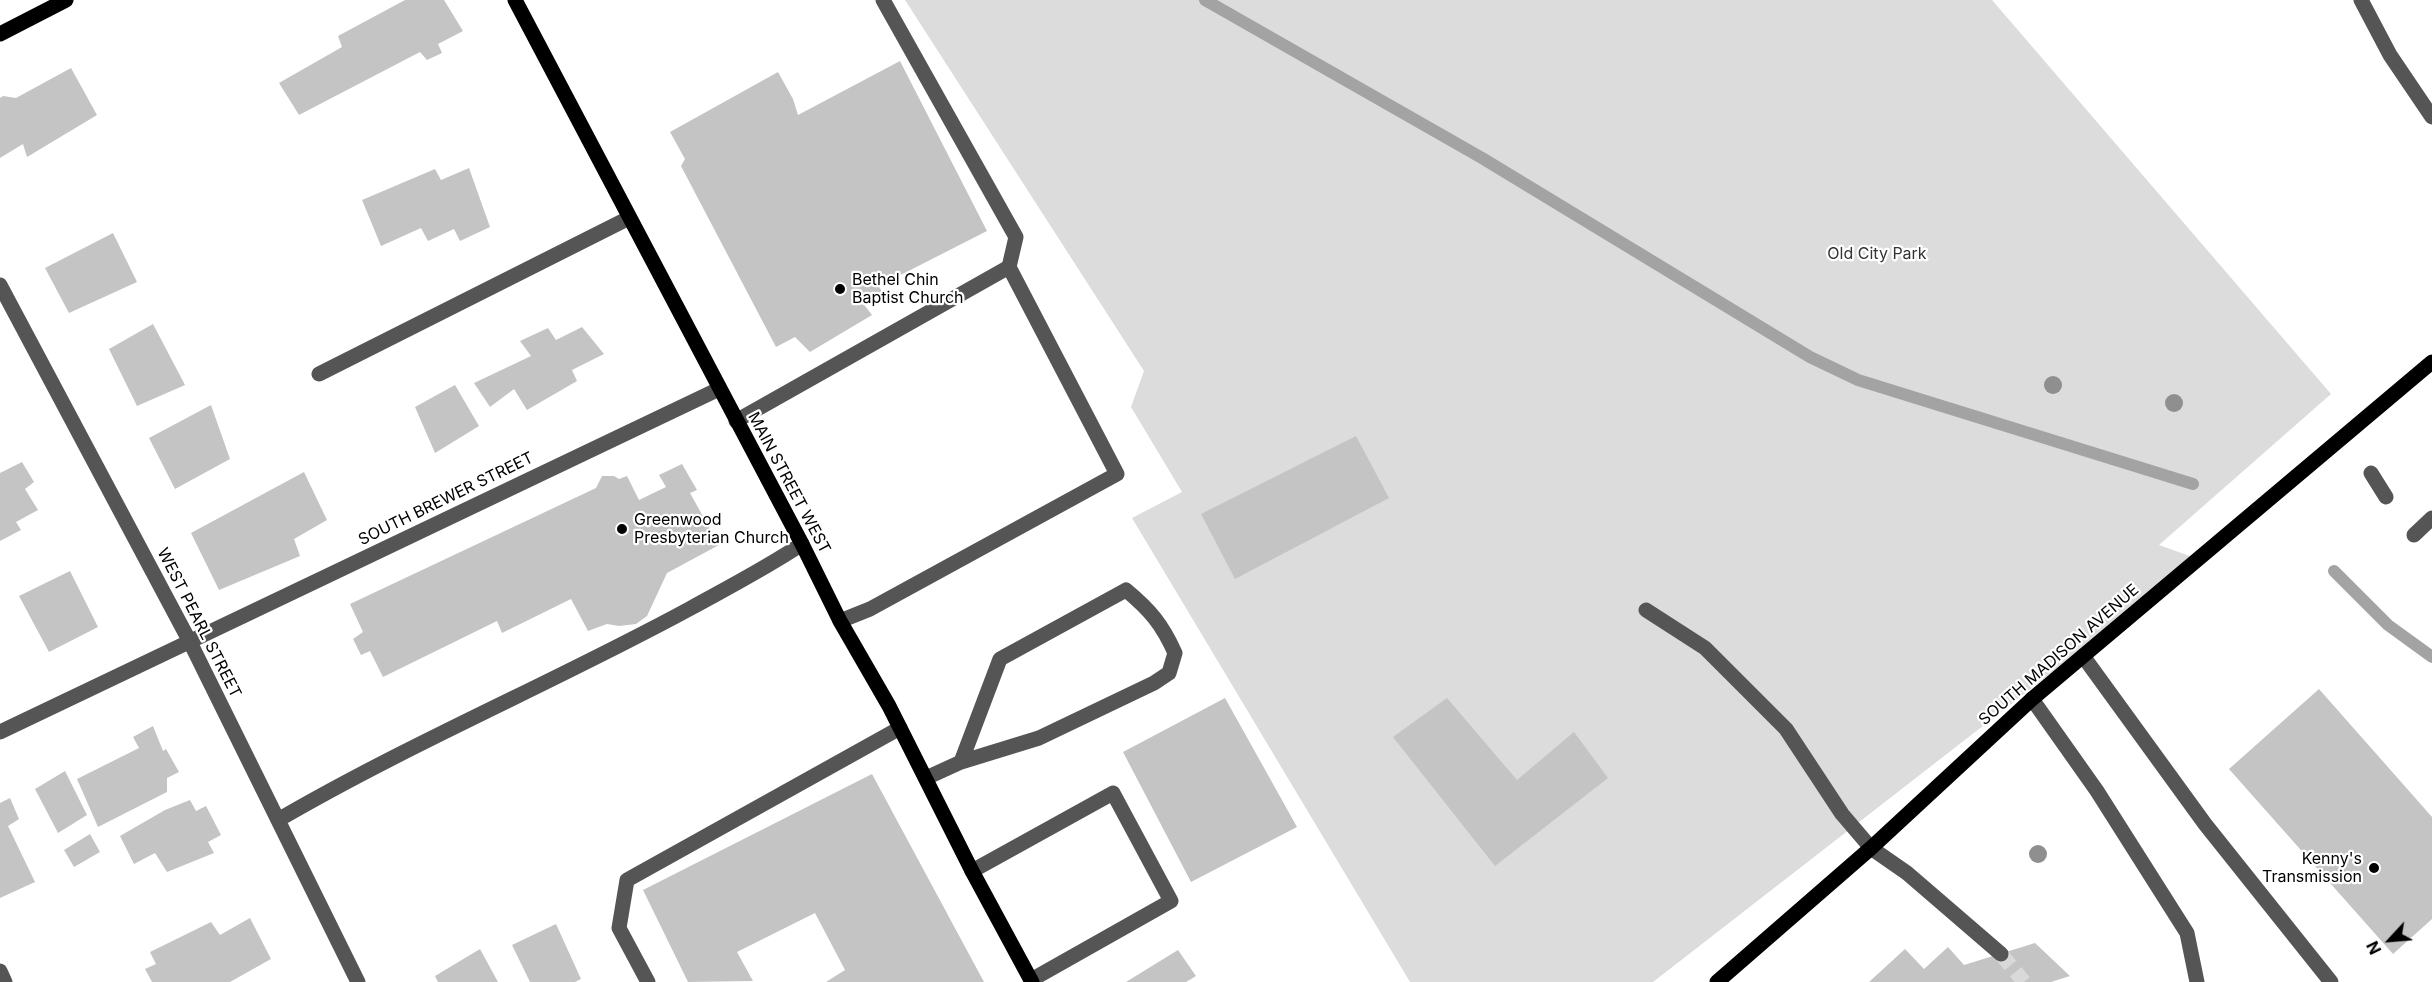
<!DOCTYPE html>
<html>
<head>
<meta charset="utf-8">
<style>
	body { margin:0 }
	#map { position:relative; width:2432px; height:982px; overflow:hidden; background:#fff; font-family:Inter,sans-serif }
	canvas { display:block }
	.north { position:absolute; left:2360px; top:910px; width:60px; height:60px; -webkit-text-stroke:4px #fff; paint-order:stroke; rotate:244deg; font-size:16px; font-weight:700; line-height:24px; text-align:center; color:#000 }
	.north::after { content:''; display:block; margin:auto; width:21px; height:27px; background:#000; clip-path:polygon(50% 0,100% 100%,50% 72%,0 100%) }
</style>
</head>
<body>
<div id="map">
<canvas width="2432" height="982"></canvas>
<div class="north">N</div>
</div>
<script>
const c = document.querySelector('canvas').getContext('2d');
c.lineJoin = 'round';
function paint(path, color) { c.fillStyle = color; c.fill(path, 'evenodd'); }
function trace(path, color, width, dash) { c.strokeStyle = color; c.lineWidth = width; c.lineCap = dash ? 'butt' : 'round'; c.setLineDash(dash || []); c.stroke(path); }
function write(font, color, halo, rows, align = 'center') {
  c.font = font + ' Inter,sans-serif'; c.lineWidth = 4.5; c.setLineDash([]); c.textBaseline = 'middle'; c.strokeStyle = halo; c.fillStyle = color; for (const [text, x, y, turn = 0] of rows) {
    c.save(); c.translate(x, y); c.rotate((+turn || 0) * Math.PI / 180); c.textAlign = isNaN(turn) ? turn : align; if (halo) c.strokeText(text, 0, 0); c.fillText(text, 0, 0); c.restore();
  }
}
const green = new Path2D(`
	M905,0H1992L2331,394L2159,545L2198,559L1653,982H1410L1132,518L1182,492L1131,407L1144,371Z`);
const stream = new Path2D(`
	M1205,0L1482,158L1810,357L1858,380L2193,484
	M2334,571L2388,625L2432,657`);
const building = new Path2D(`
	M405,0H444L463,31L438,44L442,53L427,60L420,52L299,115L279,83L342,47L338,36Z
	M900,61L987,231L879,286L882,292L862,302L872,315L810,352L795,337L776,347L681,166L685,159L670,132L778,72L793,99L798,115Z
	M71,68L97,115L27,157L23,144L0,158V98L3,96L16,98Z
	M469,168L490,227L460,241L454,229L428,241L421,228L381,246L362,200L435,169L441,180Z
	M113,233L137,282L69,313L45,268Z
	M153,324L185,385L137,406L109,349Z
	M582,327L604,354L572,370L577,381L527,410L514,389L490,407L474,383L531,356L520,341L548,328L556,340Z
	M455,385L479,426L435,453L415,407Z
	M211,405L230,459L175,489L149,438Z
	M1356,436L1389,498L1235,579L1201,514Z
	M22,462L34,482L25,489L38,510L16,522L21,530L0,541V473Z
	M682,464L697,490L690,493L719,545L667,573L647,616L636,624L619,626L607,624L588,631L571,599L502,633L497,621L383,677L370,651L361,655L353,639L363,632L350,604L596,488L602,476H614L619,479L627,476L639,500L666,487L659,475Z
	M304,472L327,520L294,539L300,556L219,590L191,533Z
	M70,571L98,627L49,652L19,596Z
	M2319,689L2432,817V919L2393,954L2229,769Z
	M1225,698L1297,827L1191,882L1123,752Z
	M1447,698L1517,780L1574,732L1608,778L1495,866L1393,737Z
	M153,726L163,751L166,749L179,772L167,778V792L98,827L77,779L139,748L133,737Z
	M65,771L87,815L58,833L35,789Z
	M872,774L984,982H826L845,970L815,913L737,952L753,981L688,982L643,890Z
	M10,798L19,819L8,826L35,882L0,898V803Z
	M190,800L196,811L206,806L221,835L208,842L214,853L167,872L155,853L134,864L120,836L165,810Z
	M90,834L100,852L74,867L64,850Z
	M250,918L271,959L230,982H152L145,969L156,964L150,952L211,922L220,935Z
	M556,924L581,979L575,982H530L512,945Z
	M2035,943L2070,976L2051,982H1869L1905,949L1924,969L1948,947L1964,965Z
	M480,949L498,982H438L435,976Z
	M1178,950L1196,976L1186,982H1126Z`);
const minorTunnel = new Path2D(`
	M2001,954L2024,982`);
const minor = new Path2D(`
	M2361,0L2390,55L2432,117
	M0,285L190,642L358,982
	M319,374L629,218
	M736,421L1009,267
	M2371,473L2386,497
	M2414,535L2432,518
	M1646,610L1705,648L1786,729L1842,814L1871,848L1907,873L2001,954
	M840,621L870,609L1117,474L1009,267L1016,237L883,0
	M2083,656L2205,824L2331,982
	M2032,699L2097,791L2187,933L2197,982
	M0,732L719,389
	M926,778L961,762L1039,738L1154,683L1169,673L1175,653C1162,624 1150,610 1126,590L1000,659L961,762
	M278,820C412,742 555,682 691,608C729,587 766,568 802,544
	M972,871L1113,793L1171,901L1031,980
	M0,971L5,982
	M648,982L619,928L627,880L900,728`);
const major = new Path2D(`
	M515,0L802,544L840,621L889,706L972,871L1032,982
	M0,34L66,0
	M1717,982L1871,848L2032,699L2432,362`);
const trees = [
	[2053,385],
	[2174,403],
	[2038,854]
];
const markers = [
	[840,289,6,"#000"],
	[622,529,6,"#000"],
	[2374,868,6,"#000"]
];
const parkNames = [
	["Old City Park",1877,254]
];
const poiNames = [
	["Bethel Chin",852,280],
	["Baptist Church",852,298],
	["Greenwood",634,520],
	["Presbyterian Church",634,538],
	["Kenny's",2362,859,"right"],
	["Transmission",2362,877,"right"]
];
const streetNames = [
	["MAIN STREET WEST",789,483,62],
	["SOUTH BREWER STREET",446,499,-26],
	["WEST PEARL STREET",199,623,63],
	["SOUTH MADISON AVENUE",2059,655,-41]
];
paint(green, '#dcdcdc');
trace(stream, '#a3a3a3', 12);
paint(building, '#c4c4c4');
trace(minorTunnel, '#d9d9d9', 15, [15, 8]);
trace(minor, '#555', 15);
trace(major, '#000', 15);
c.fillStyle = '#8f8f8f';
for (const [x, y] of trees) { c.beginPath(); c.arc(x, y, 9, 0, 2 * Math.PI); c.fill(); }
for (const [x, y, r, color] of markers) { const dot = new Path2D(); dot.arc(x, y, r, 0, 2 * Math.PI); c.fillStyle = color; c.fill(dot); trace(dot, '#fff', 2); }
write('16px', '#333', '#fff', parkNames);
write('16px', '#000', '#fff', poiNames, 'left');
write('16px', '#000', '#fff', streetNames);
</script>
</body>
</html>
